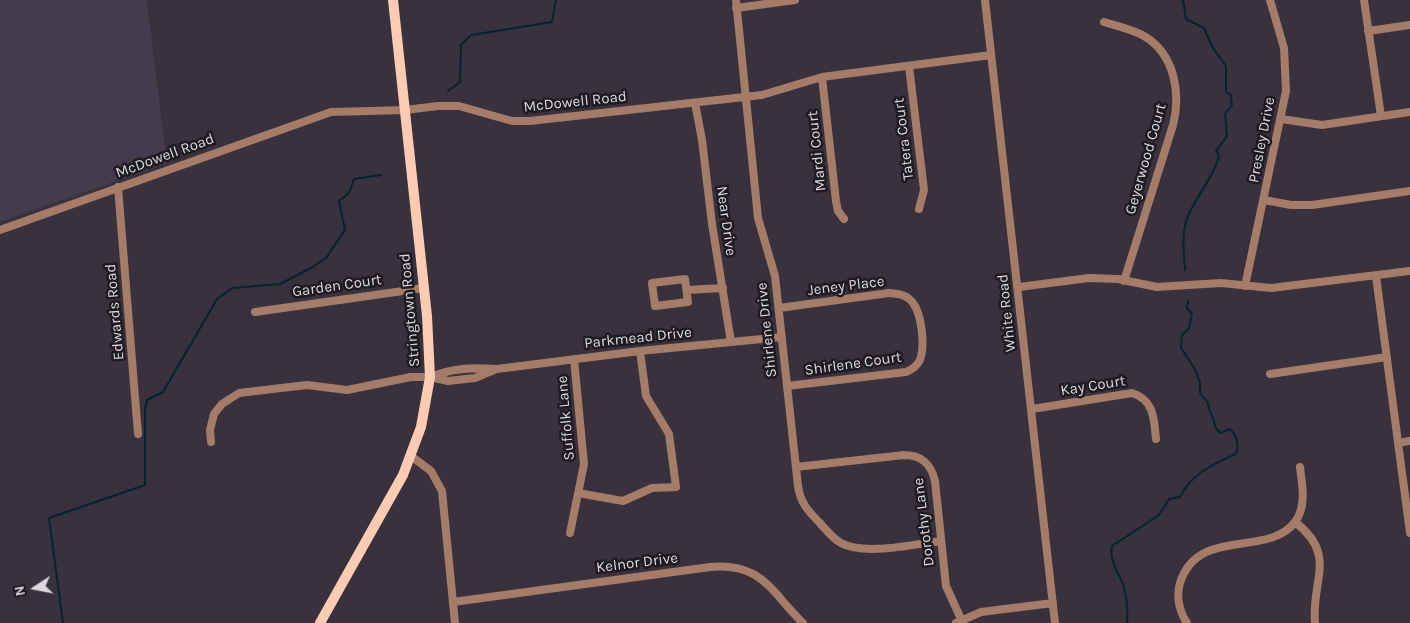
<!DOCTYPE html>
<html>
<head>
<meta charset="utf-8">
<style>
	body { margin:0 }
	#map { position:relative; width:1410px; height:623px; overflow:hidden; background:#39313e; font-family:Karla,sans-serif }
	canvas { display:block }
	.north { position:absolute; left:10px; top:563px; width:50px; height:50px; -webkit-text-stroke:4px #1e1b21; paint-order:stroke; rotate:259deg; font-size:14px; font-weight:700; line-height:20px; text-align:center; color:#ded9e1 }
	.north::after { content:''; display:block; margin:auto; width:18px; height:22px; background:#ded9e1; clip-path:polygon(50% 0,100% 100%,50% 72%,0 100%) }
</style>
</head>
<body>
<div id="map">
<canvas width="1410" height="623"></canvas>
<div class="north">N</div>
</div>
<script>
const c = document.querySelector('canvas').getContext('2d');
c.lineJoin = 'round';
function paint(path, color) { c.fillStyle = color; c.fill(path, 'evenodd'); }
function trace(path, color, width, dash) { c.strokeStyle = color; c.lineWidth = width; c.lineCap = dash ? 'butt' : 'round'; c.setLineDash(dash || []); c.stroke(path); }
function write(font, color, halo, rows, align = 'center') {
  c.font = font + ' Karla,sans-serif'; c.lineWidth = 5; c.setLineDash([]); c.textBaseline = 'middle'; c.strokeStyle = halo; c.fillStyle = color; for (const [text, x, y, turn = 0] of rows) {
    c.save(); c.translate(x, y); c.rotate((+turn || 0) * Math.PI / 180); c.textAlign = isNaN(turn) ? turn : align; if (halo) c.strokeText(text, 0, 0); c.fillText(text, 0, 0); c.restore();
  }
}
const industrial = new Path2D(`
	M0,0H147L167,163L0,222Z`);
const stream = new Path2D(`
	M1183,0L1186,19L1204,28L1213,48L1226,66V92L1231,95L1232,105L1225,114L1227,136L1216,151L1219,155C1218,169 1195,199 1188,216C1181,233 1184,253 1185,270
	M448,91L460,82L461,45L471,35L552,22L556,0
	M63,623L49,518L145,485V409L147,400L163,392L217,299L232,288L280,284L311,268L326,258L345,230L339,201L349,193L354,179L381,175
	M1127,623C1128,611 1127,599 1124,587C1119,573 1109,562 1112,546L1159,515L1169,499L1180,497C1191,474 1213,464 1236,454C1239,446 1237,435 1230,429L1220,433L1215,427C1215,417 1208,412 1208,403L1200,393V383L1195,369L1181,348L1182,335L1189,328L1192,314L1187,308L1188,301`);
const minor = new Path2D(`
	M736,0L758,218L775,276L798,486C800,502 808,511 819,522C826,530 832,538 841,543C864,556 915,544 941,541
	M985,0L1055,623
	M1364,0L1381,116
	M736,8L795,0
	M1104,22C1117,26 1132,29 1144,36C1175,54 1181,94 1173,125L1124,281
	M1368,31L1410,25
	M909,66L924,190L919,209
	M822,77L836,201L838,211L844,219
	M695,103L702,140L712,224L731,342
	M1281,119L1322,125L1410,112
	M118,187L138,434
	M1264,200L1291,205H1312L1410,191
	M0,230L331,112L405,110L438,106H459L512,121H530L762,95L822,77L991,55
	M1376,276L1410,533
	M685,279L688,302L655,306L652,283Z
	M1245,286L1286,91L1284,48L1270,0
	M1019,287L1089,278L1118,279L1157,287L1221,283L1271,288L1410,271
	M687,290L723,288
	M779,308L889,293C898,294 907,294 913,303C922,315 925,346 920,360C917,366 911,370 906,372L787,386
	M255,312L424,288
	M1270,374L1387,357
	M430,377C452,368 473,367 497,369L640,351L782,337
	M1032,409L1132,393C1154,400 1154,418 1156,439
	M211,442L210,430L214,414L222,404L239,393L307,385L347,390L411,377H430L448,381L475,378L494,370
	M1398,443L1410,441
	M411,456L431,471L442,491L455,623
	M796,467L904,455C922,455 931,464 935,481L946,586L961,619
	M578,493L623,501L652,488L676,487L669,434L646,396L640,351
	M1295,522C1338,555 1311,580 1315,623
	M570,533L584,464L574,359
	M453,602L710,567C762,562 771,592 803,623
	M956,623L981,612L1053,603
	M1187,623C1179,611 1176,596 1180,583C1198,526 1268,558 1295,522C1307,506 1302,485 1300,467`);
const major = new Path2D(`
	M320,623L403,475L421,427L430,377L427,316L393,0`);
const streetNames = [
	["McDowell Road",575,102,-6],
	["Tatera Court",904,139,-97],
	["Presley Drive",1262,140,-79],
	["Mardi Court",817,151,-96],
	["McDowell Road",165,156,-20],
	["Geyerwood Court",1146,159,-74],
	["Near Drive",726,221,82],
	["Garden Court",337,286,-8],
	["Jeney Place",846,286,-7],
	["Stringtown Road",410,310,-95],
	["Edwards Road",115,312,-95],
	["White Road",1007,313,-96],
	["Shirlene Drive",767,330,-96],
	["Parkmead Drive",638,338,-6],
	["Shirlene Court",853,364,-8],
	["Kay Court",1093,386,-9],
	["Suffolk Lane",566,418,-95],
	["Dorothy Lane",924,522,-97],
	["Kelnor Drive",637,563,-7]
];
paint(industrial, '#423c4d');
trace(stream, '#042530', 2);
trace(minor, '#a47c67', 8);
trace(major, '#fdcbb1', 10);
write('15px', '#ded9e1', '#1e1b21', streetNames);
</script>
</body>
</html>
